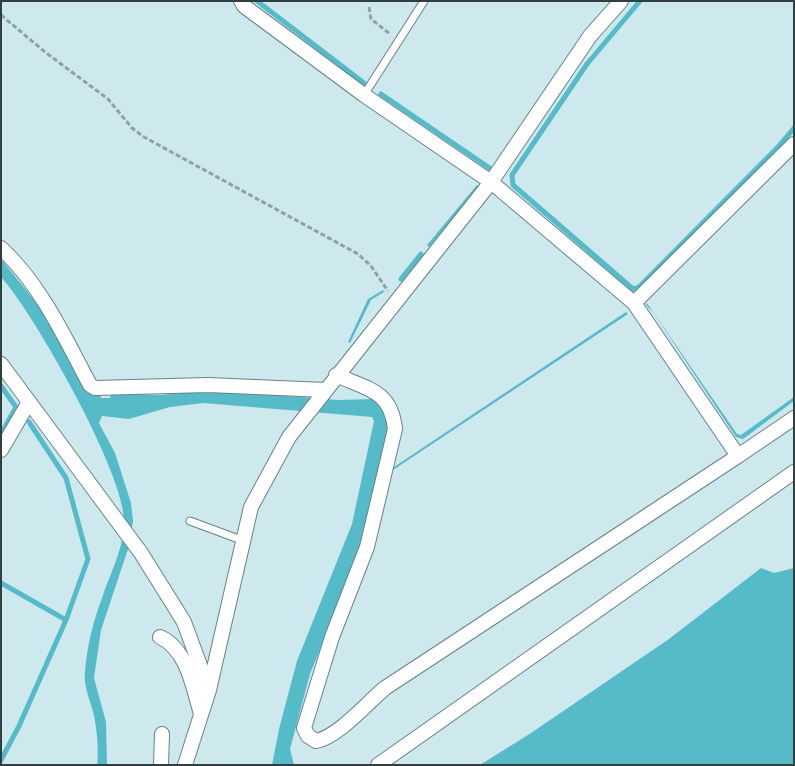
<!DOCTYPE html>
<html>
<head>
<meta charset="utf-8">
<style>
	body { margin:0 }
	#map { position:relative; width:795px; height:766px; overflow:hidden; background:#cee9ed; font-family:"Golos Text",sans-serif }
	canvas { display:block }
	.frame { position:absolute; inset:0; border:2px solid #333e40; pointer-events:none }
</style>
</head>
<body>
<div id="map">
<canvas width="795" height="766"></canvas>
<div class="frame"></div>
</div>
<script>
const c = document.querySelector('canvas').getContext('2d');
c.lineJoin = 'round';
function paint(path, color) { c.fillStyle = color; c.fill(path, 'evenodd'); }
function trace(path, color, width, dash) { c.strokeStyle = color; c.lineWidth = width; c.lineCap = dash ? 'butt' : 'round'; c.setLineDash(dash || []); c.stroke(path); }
const water = new Path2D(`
	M477,185L479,187L429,247L427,245Z
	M1,259L43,311L87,391L100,395L101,398H110L111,394L161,395L208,390L338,400L373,399L387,409L389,430L369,515L355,564L310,674L290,749L294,765H272L279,729L297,661L352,524L374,421L372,417L203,403L170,407L129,419L102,416L99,423L115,453L131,503L133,521L128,549L101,630L94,678L106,722L107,765H97C99,751 97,730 94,716C91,701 83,687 85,672C87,646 93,622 102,598C110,574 124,548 124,522C126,476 34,313 1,277Z
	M383,290L384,292L371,300L350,343L348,342L368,299Z
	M647,303L737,434L741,435L794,397V401L743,439L736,437L653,312L646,305Z
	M626,312L628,314L393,470L391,469Z
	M761,568L774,573L794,568V765H480L531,733L669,639Z`);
const stream = new Path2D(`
	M257,1L364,83
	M640,1L587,64L512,175L513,185L633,289L639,287L778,147L794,128
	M381,94L491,169
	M401,279L421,254
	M1,386L16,407L1,434
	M1,583L66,620
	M1,760L19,726L66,620L88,559L66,478L29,422`);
const path = new Path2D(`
	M369,7L371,19L390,34
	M1,15L45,52L108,99L132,128L144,137L358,254L371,266L388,291`);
const lane = new Path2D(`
	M364,95L424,1
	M190,521L244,541`);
const street = new Path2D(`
	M241,1L244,6L364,95L491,182L634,303L738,456L794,418
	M1,248C41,285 65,338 90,385L95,388L208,385L325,390
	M634,303L794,144
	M1,364L141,553L184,622L209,690
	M336,375C367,389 391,390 395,429L367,547L332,637L304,728L308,736L316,741C338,737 367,703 385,688L738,456
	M1,450L29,402
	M160,637C187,649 193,687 201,714
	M161,765L162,734
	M185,765L209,690L251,507L289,437L491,182L590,36L621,1
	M378,765L794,472`);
paint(water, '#55bbc9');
trace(stream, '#55bbc9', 5);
trace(lane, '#688285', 9);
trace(street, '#688285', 16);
trace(path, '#8ea2a5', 3, [5, 2.5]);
trace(lane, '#fff', 7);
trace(street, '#fff', 14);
</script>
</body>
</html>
